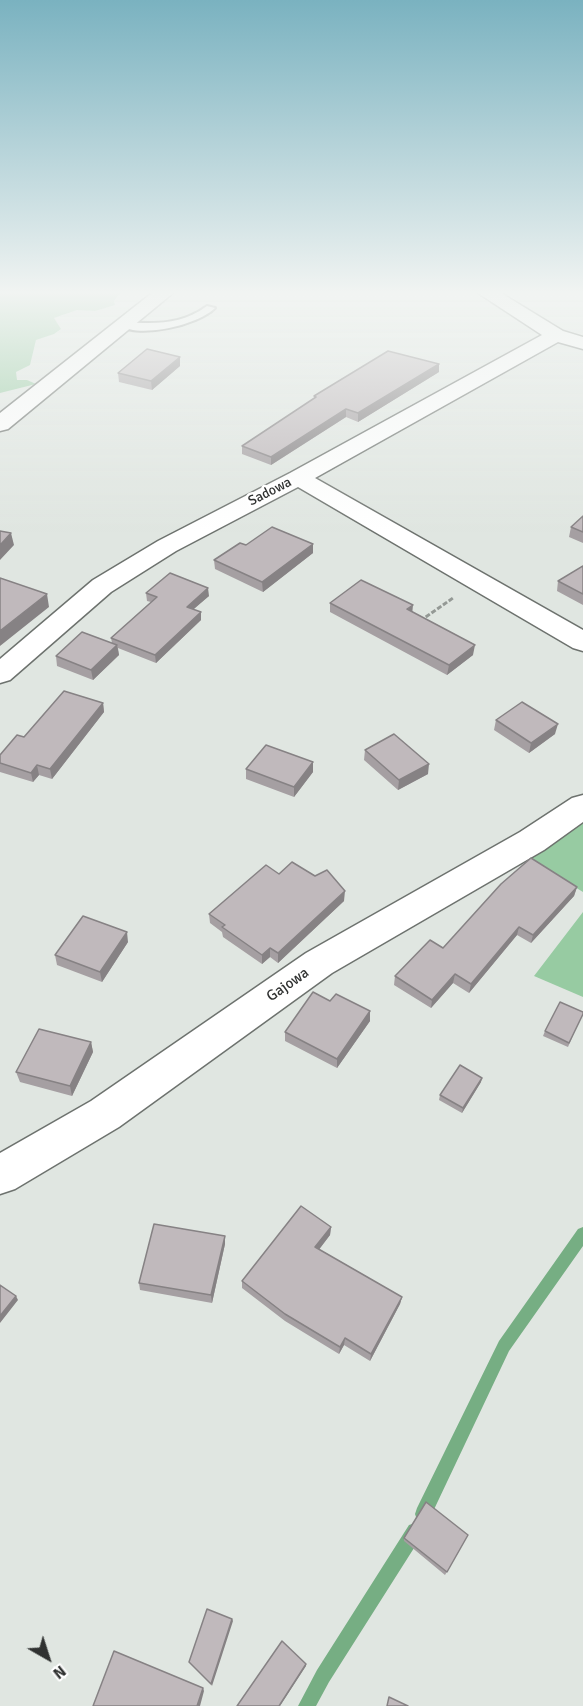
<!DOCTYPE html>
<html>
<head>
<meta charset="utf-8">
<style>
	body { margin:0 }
	#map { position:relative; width:583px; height:1706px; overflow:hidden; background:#e0e6e1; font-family:Signika,sans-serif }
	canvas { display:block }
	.north { position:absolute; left:18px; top:1628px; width:60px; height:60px; -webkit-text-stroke:4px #fff; paint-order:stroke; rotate:141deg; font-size:16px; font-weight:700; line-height:24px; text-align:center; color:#303231 }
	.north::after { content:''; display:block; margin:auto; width:21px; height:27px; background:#303231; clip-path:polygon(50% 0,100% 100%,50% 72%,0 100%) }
</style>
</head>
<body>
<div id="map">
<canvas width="583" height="1706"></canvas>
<div class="north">N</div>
</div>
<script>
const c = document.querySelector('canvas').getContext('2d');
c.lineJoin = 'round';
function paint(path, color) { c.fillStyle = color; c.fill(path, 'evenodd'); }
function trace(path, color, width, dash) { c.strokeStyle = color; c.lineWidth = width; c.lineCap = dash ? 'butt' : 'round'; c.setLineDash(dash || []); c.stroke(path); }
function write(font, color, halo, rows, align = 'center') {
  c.font = font + ' Signika,sans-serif'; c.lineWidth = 5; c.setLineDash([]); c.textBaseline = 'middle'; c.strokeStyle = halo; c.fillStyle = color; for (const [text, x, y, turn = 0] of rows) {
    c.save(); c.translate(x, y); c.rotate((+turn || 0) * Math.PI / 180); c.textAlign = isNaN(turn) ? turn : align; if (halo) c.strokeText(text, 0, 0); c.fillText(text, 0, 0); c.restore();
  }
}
const green = new Path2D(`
	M0,293H120L114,301L115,305L95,311L77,310L54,318L61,329L54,334L36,340L30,365L16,372L17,380H27L36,384L0,393Z
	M583,814V892L522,855Z
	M583,912V997L534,976Z`);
const stream = new Path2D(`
	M583,1227V1246L509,1351L429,1520L423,1522L417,1520L415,1514L417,1508L499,1341L578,1229Z
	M415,1523L421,1525L423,1531L421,1537L329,1682L316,1706H298L317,1670L409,1525Z`);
const path = new Path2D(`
	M420,621L453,598`);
const service = new Path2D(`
	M207,306L215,308C198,325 139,339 119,325L124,322C155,324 181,325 207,306Z`);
const minor = new Path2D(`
	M152,293H173L8,429L0,431V413Z
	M478,293H501L563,331L583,337V349L558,342L315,478L583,630V651L573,648L298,487L176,551L111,592L10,680L0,683V659L93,580L158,541L290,473L542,335Z
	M583,795V822L544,850L332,973L119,1127L15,1189L0,1194V1153L91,1101L306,953L520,832L572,798Z`);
const wall = new Path2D(`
	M180,366L152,390L119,382L118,373Z
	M439,372L358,422L346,417L271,465L242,454V446L314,399V396Z
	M583,516V543L569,537L571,527Z
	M313,544V553L263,592L215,569L214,560L246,545Z
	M583,566V605L557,591L558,581Z
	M146,593L209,596L193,609L201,620L156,663L118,648L119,655L93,680L57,666L56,656L112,643L111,638L151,602L147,601Z
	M330,603L412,612L473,655L447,675L330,612Z
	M103,703L104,712L52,779L39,775L33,782L0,772V755L24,737Z
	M496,720L555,734L529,753L494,730Z
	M365,750L428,774L398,790L364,760Z
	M246,769L313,772L294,797L246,779Z
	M279,874L344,901L278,963L270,957L262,964L223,937L222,932L210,923L209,914Z
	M577,887L574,896L531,943L517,935L469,993L453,983L431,1008L394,985L395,976Z
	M128,942L102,982L57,965L55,955Z
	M330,1001L370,1011V1021L337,1068L285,1041V1032Z
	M583,1012L568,1047L543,1036L545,1031Z
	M91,1042L93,1052L72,1096L20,1082L16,1072Z
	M481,1082L462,1113L439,1100L440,1095Z
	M331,1227L330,1235L319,1249L402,1297L400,1304L370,1361L344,1345L339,1354L285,1321L242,1288V1281Z
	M225,1236V1244L212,1303L140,1290L139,1283Z
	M468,1535L445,1575L404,1541V1538Z`);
const shadedWall = new Path2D(`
	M180,357V366L152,390L151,381Z
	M439,364V372L358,422V413Z
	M346,409V417L271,465V457Z
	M11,533L14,545L0,560V545Z
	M313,544V553L263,592L262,582Z
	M208,588L209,596L187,615V607Z
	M47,594L49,607L0,646V631Z
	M413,605L412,615L407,609Z
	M201,612V620L156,663L155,655Z
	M117,645L119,655L93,680L91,670Z
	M475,645L473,655L447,675L449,665Z
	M103,703L104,712L52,779L50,769Z
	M558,724L555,734L529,753L531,743Z
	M313,762V772L294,797V787Z
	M429,764L428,774L398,790L399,780Z
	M37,765L39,775L33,782L31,773Z
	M577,887L574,896L531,943L533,935Z
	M345,891L344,901L278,963V953Z
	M519,927L517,935L469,993L471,984Z
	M127,932L128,942L102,982L100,972Z
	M270,948V957L262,964V955Z
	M455,974L453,983L431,1008L432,1000Z
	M370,1011V1021L337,1068V1059Z
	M91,1042L93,1052L72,1096L70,1086Z
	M482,1078L481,1082L462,1113L463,1108Z
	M331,1227L330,1235L315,1255V1247Z
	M225,1236V1244L212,1303L211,1295Z
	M16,1296L18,1300L0,1323V1316Z
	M402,1297L400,1304L370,1361L371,1354Z
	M345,1338L344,1345L339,1354L340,1347Z
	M232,1619L233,1621L212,1686L211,1684Z
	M306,1664V1666L280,1706H279Z
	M203,1688L204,1691L200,1706H197Z`);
const building = new Path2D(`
	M147,349L180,357L151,381L118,373Z
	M388,351L439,364L358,413L346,409L271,457L242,446L316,397L314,396Z
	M583,516V532L571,527Z
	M272,527L313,544L262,582L214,560L240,543L246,545Z
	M0,531L11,533L0,545Z
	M583,566V594L558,581Z
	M170,573L208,588L187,607L201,612L155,655L111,638L157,597L146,593Z
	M0,578L47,594L0,631Z
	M361,580L413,605L407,609L475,645L449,665L330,603Z
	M82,632L117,645L91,670L56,656Z
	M64,691L103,703L50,769L37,765L31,773L0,763V755L17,735L24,737Z
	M522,702L558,724L531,743L496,720Z
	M394,734L429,764L399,780L365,750Z
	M266,745L313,762L294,787L246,769Z
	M531,858L577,887L533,935L519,927L471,984L455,974L432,1000L395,976L430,940L443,948L501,884Z
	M292,862L315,876L327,870L345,891L278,953L270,948L262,955L222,927L225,925L209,914L266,865L279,874Z
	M83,916L127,932L100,972L55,955Z
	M313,992L330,1001L336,994L370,1011L337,1059L285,1032Z
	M560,1002L583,1012V1014L569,1043L545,1031Z
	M39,1029L91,1042L70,1086L16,1072Z
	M460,1065L482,1078L463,1108L440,1095Z
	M301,1206L331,1227L315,1247L402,1297L371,1354L345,1338L340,1347L285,1314L242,1281Z
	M154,1224L225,1236L211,1295L139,1283Z
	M0,1285L16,1296L0,1316Z
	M426,1502L468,1535L447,1572L404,1538Z
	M207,1609L232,1619L211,1684L189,1662Z
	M282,1641L306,1664L279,1706H237Z
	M114,1651L203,1688L197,1706H93Z
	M389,1697L408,1706H387Z`);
const farStreetnames = [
	["Sadowa",270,492,-27]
];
const streetNames = [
	["Gajowa",288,985,-35]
];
paint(green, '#97cba2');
paint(stream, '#76ae83');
trace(service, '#6d726e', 4);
trace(minor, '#6d726e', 3);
trace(path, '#949995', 3, [5, 2]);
paint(service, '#fff');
paint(minor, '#fff');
paint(wall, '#a59fa2');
paint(shadedWall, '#868284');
paint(building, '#c0b9bc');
trace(building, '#868284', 1.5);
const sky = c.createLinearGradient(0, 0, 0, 532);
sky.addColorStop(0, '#7ab2c0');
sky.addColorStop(0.55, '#f1f4f2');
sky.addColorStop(1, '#f1f4f200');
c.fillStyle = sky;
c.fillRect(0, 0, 583, 532);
write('14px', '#303231', '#fff', farStreetnames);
write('15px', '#303231', '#fff', streetNames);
</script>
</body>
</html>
